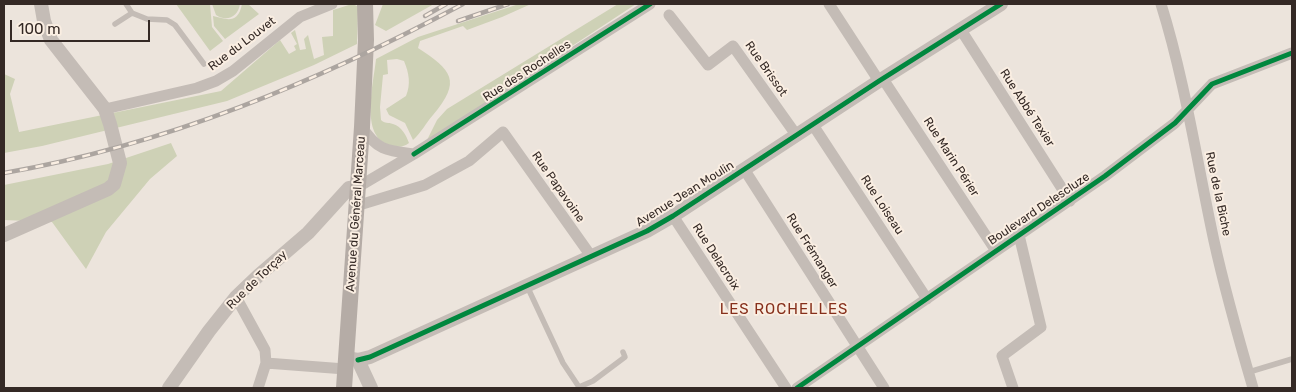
<!DOCTYPE html>
<html>
<head>
<meta charset="utf-8">
<style>
	body { margin:0 }
	#map { position:relative; width:1296px; height:392px; overflow:hidden; background:#ece4dc; font-family:Rubik,sans-serif }
	canvas { display:block }
	.frame { position:absolute; inset:0; border:5px solid #342925; pointer-events:none }
	.scale { position:absolute; left:10px; top:20px; width:140px; height:22px; box-sizing:border-box; border:2px solid #342925; border-top:0; padding-left:6px; font-size:15px; line-height:18px; white-space:nowrap; color:#342925; -webkit-text-stroke:4px #faeee2; paint-order:stroke }
</style>
</head>
<body>
<div id="map">
<canvas width="1296" height="392"></canvas>
<div class="frame"></div>
<div class="scale">100 m</div>
</div>
<script>
const c = document.querySelector('canvas').getContext('2d');
c.lineJoin = 'round';
function paint(path, color) { c.fillStyle = color; c.fill(path, 'evenodd'); }
function trace(path, color, width, dash) { c.strokeStyle = color; c.lineWidth = width; c.lineCap = dash ? 'butt' : 'round'; c.setLineDash(dash || []); c.stroke(path); }
function write(font, color, halo, rows, align = 'center') {
  c.font = font + ' Rubik,sans-serif'; c.lineWidth = 4; c.setLineDash([]); c.textBaseline = 'middle'; c.strokeStyle = halo; c.fillStyle = color; for (const [text, x, y, turn = 0] of rows) {
    c.save(); c.translate(x, y); c.rotate((+turn || 0) * Math.PI / 180); c.textAlign = isNaN(turn) ? turn : align; if (halo) c.strokeText(text, 0, 0); c.fillText(text, 0, 0); c.restore();
  }
}
const green = new Path2D(`
	M176,4H210L212,27L223,41L210,51Z
	M212,4H240C238,17 227,22 216,15Z
	M242,4H248L259,14L225,39L214,26L213,16C226,19 238,25 242,4Z
	M352,4L357,6L358,10L357,44L314,65L227,101L42,146L4,153V74L15,79L10,94L19,132L221,91L280,40L289,54L296,50L294,46L297,44L291,33L295,30L300,50L306,49L304,39L308,35L314,59L324,55L322,37L333,36V10Z
	M383,4H434L386,31L375,25Z
	M519,4H531L502,17L467,30L463,26L420,41L418,48C452,70 462,81 433,115C426,123 421,133 413,140L405,123L389,115L386,109L406,96C411,84 409,73 404,61L397,59L387,60L388,74L383,75L380,107L381,120C385,124 388,122 393,124C402,127 406,135 409,143C402,148 398,147 390,145C359,138 374,81 376,59L418,37Z
	M618,4H636L426,142L437,120L447,109Z
	M171,143L177,156L150,179L106,232L86,269L52,222L4,220V185L108,164Z`);
const service = new Path2D(`
	M126,4L132,13L147,19L167,20L175,25L204,64
	M115,24L132,13
	M527,286L563,363L579,387L593,381L625,357L623,352
	M1249,372L1292,359`);
const minor = new Path2D(`
	M829,4L879,81
	M1161,4C1185,81 1197,162 1214,241C1225,291 1239,340 1253,388
	M669,15L708,65L733,46L797,136
	M961,30L1070,201
	M883,79L996,251
	M105,109L197,88L216,81L233,71L300,17L332,4
	M813,125L927,299
	M362,127C377,151 389,151 414,154
	M744,169L884,388
	M358,187L414,154L650,4
	M356,206L425,185L469,161L503,132L591,256
	M673,216L786,388
	M236,297L265,350L266,363L258,388
	M266,363L345,369
	M797,388L1105,176L1175,123L1212,84L1292,53
	M1013,388L1002,356L1041,327L1019,235`);
const tertiary = new Path2D(`
	M4,235L108,189L114,184L120,163L110,124L105,109L51,40L44,21L41,4
	M346,358L358,360L370,357L647,231L673,216L879,81L1001,4
	M358,360L371,388
	M169,388L209,331L236,297L258,276L308,233L349,188L358,187`);
const secondary = new Path2D(`
	M344,388L362,127L366,40L365,4`);
const rail = new Path2D(`
	M425,16L446,4
	M458,21L508,4
	M4,173C166,145 319,81 463,4`);
const cycleway = new Path2D(`
	M414,154L650,4
	M358,360L370,357L647,231L673,216L879,81L1001,4
	M797,388L1105,176L1175,123L1212,84L1292,53`);
const streetNames = [
	["Rue du Louvet",242,44,-37],
	["Rue Brissot",766,69,55],
	["Rue des Rochelles",527,71,-33],
	["Rue Abbé Texier",1027,108,57],
	["Rue Marin Périer",951,157,57],
	["Rue Papavoine",558,187,55],
	["Avenue Jean Moulin",685,194,-32],
	["Rue de la Biche",1218,194,78],
	["Rue Loiseau",882,205,57],
	["Boulevard Delescluze",1039,209,-34],
	["Avenue du Général Marceau",356,214,-86],
	["Rue Frémanger",812,251,58],
	["Rue Delacroix",716,257,57],
	["Rue de Torçay",257,280,-44]
];
const quarterNames = [
	["LES ROCHELLES",784,310]
];
paint(green, '#ced1b6');
trace(service, '#c4bcb6', 5.5);
trace(minor, '#c4bcb6', 11);
trace(tertiary, '#c4bcb6', 14);
trace(secondary, '#b5aca6', 16);
trace(rail, '#aca5a0', 4.5);
trace(rail, '#faeee2', 2.5, [8]);
trace(cycleway, '#00873e', 5);
write('12px', '#342925', '#faeee2', streetNames);
c.letterSpacing = '1px';
write('15px', '#862f1b', '#faeee2', quarterNames);
c.letterSpacing = '0px';
</script>
</body>
</html>
